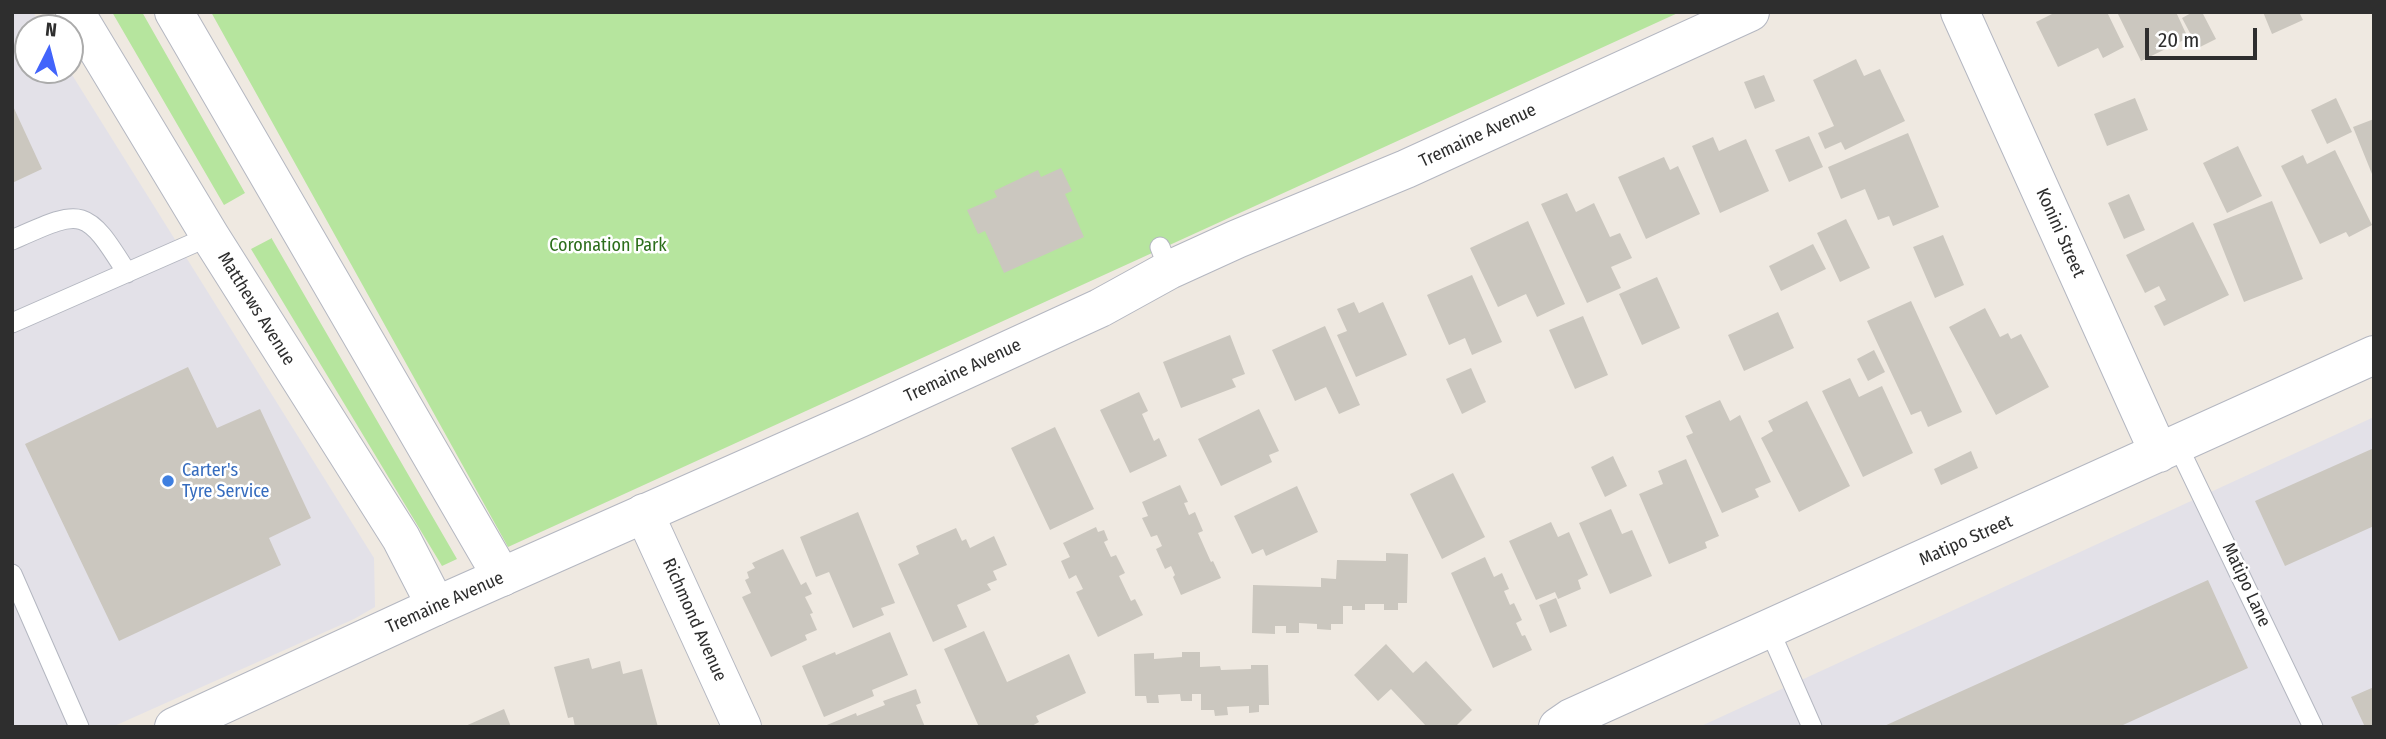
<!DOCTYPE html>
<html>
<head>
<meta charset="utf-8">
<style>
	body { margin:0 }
	#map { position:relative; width:2386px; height:739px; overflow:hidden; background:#efe9e1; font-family:"Fira Sans Condensed",sans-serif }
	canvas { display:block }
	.frame { position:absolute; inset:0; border:14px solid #2e2e2e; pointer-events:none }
	.north { position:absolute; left:14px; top:14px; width:70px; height:70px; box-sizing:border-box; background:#fff; border:2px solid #ababab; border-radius:50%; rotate:6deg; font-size:19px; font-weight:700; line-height:28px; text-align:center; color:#2e2e2e }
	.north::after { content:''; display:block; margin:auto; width:24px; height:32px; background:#4264fb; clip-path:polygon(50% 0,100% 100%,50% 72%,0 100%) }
	.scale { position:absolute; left:2145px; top:28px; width:112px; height:32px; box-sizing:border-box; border:4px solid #2e2e2e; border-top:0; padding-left:9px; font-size:21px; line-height:24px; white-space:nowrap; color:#2e2e2e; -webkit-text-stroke:5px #fff; paint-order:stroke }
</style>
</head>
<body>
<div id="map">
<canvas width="2386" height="739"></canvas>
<div class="frame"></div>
<div class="north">N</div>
<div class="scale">20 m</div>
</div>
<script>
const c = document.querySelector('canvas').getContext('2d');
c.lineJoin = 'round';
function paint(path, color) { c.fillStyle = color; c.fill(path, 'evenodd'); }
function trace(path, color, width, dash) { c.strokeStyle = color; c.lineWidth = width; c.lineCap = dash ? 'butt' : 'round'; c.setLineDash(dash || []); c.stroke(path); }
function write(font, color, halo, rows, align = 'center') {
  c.font = font + ' "Fira Sans Condensed",sans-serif'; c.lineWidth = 5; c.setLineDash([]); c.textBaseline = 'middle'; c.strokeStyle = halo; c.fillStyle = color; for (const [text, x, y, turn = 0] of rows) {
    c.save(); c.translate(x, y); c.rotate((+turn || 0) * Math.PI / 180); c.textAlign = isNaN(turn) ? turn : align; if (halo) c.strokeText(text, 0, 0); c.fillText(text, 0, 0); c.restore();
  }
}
const industrial = new Path2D(`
	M12,12H33L43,28H28V70H69L374,558L375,607L354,619L112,727H12Z
	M2374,417V727H1699Z`);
const green = new Path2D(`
	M112,12H142L245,193L224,205Z
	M211,12H1680L508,547Z
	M272,238V239L457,559L442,566L251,249Z`);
const building = new Path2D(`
	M2056,12H2107L2124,47L2103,58L2098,48L2058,67L2036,22Z
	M2117,12H2176L2188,38L2141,61Z
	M2193,12H2202L2216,39L2198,48L2182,18Z
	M2263,12H2299L2303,20L2272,34Z
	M1856,59L1864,76L1880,69L1905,121L1845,150L1841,142L1825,149L1818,133L1834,126L1813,80Z
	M1764,75L1775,101L1755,109L1744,82Z
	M2135,98L2148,130L2107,146L2094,114Z
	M2336,98L2352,132L2327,144L2311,110Z
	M12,104L42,169L12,183Z
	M2374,119V179L2353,127Z
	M1908,133L1939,207L1893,226L1889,216L1878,220L1865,189L1841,199L1828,167Z
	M1809,136L1823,167L1789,182L1775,150Z
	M1713,137L1719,151L1746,139L1769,191L1720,213L1692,146Z
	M2238,146L2262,196L2227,213L2203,163Z
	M2335,150L2372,225L2349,237L2346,232L2320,244L2281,166L2303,155L2307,164Z
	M1664,157L1670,170L1678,166L1700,214L1646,239L1618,177Z
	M1061,168L1072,191L1065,194L1084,237L1004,273L985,231L978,234L967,210L997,197L994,191L1038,170L1041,177Z
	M1567,193L1576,212L1594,203L1610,237L1620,233L1632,258L1611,267L1621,288L1587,303L1541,204Z
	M2129,194L2145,230L2124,239L2108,203Z
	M2272,201L2303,279L2244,302L2213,224Z
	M1846,219L1870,268L1840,282L1817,233Z
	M1528,221L1565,304L1537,317L1526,294L1498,307L1470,248Z
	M2193,222L2229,295L2164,326L2154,306L2166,300L2159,286L2145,293L2126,255Z
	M1943,235L1964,285L1935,298L1913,247Z
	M1813,244L1826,269L1781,291L1769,266Z
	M1472,275L1502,342L1472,355L1465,338L1449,345L1427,295Z
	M1657,277L1680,328L1642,345L1619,294Z
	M1911,301L1962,412L1928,427L1921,411L1911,415L1867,321Z
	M1354,302L1359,313L1383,302L1407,355L1356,377L1337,335L1347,331L1337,309Z
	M1985,308L2000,337L2008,333L2011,339L2021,334L2049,387L1996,415L1949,327Z
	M1778,312L1794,348L1744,371L1728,335Z
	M1583,316L1608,375L1575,389L1549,330Z
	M1325,326L1360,405L1339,414L1326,387L1295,401L1272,350Z
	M1230,335L1245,374L1232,379L1236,387L1181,408L1163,362Z
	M1874,350L1885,372L1868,381L1857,359Z
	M188,367L217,428L260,409L311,518L269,538L281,565L119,641L25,444Z
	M1471,368L1486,402L1462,414L1446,379Z
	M1850,378L1859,397L1882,386L1913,453L1863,477L1822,391Z
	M1139,392L1148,411L1142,414L1154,441L1159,438L1167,456L1130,473L1100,410Z
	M1720,400L1730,421L1740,415L1771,482L1755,489L1759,497L1722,513L1686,436L1693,433L1685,416Z
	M1807,401L1850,486L1799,512L1761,438L1773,431L1768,421Z
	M1259,409L1279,451L1269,455L1272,462L1221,486L1198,439Z
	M1055,427L1094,509L1050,530L1011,448Z
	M2374,448V526L2285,566L2255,501Z
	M1971,451L1978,468L1941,485L1934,469Z
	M1613,456L1627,486L1605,497L1591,467Z
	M1686,459L1719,536L1705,542L1707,548L1669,564L1639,494L1663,484L1658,471Z
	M1453,473L1485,537L1442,559L1410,494Z
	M1180,485L1188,502L1184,503L1189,515L1195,512L1203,531L1198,533L1211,562L1213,561L1221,578L1181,595L1173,577L1175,575L1171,566L1165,569L1156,549L1162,546L1157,535L1151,537L1142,518L1148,516L1142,502Z
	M1297,486L1318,532L1266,556L1263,549L1252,554L1234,516Z
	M1611,509L1622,534L1632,530L1652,576L1610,594L1579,523Z
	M858,512L895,603L881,608L884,615L853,628L829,572L816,577L800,537Z
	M1551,522L1558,537L1569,532L1588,575L1578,580L1581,589L1558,599L1555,592L1536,600L1509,541Z
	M1096,527L1098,532L1104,530L1108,540L1104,542L1111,557L1116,555L1125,573L1119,576L1131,601L1135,599L1143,615L1098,637L1076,592L1083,589L1076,575L1069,579L1061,561L1070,557L1063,543Z
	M956,528L962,541L966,539L970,548L994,536L1007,565L993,571L997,580L987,584L991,590L957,605L967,627L933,642L898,564L919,554L916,546Z
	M783,549L801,585L806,582L812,594L805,597L813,613L810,614L817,630L805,635L807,640L771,657L742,597L751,593L745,580L749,578L747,572L755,568L752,563Z
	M1386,553L1408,554L1407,603H1398V610H1384V604H1365V610H1352V606H1343V624H1331V630L1317,629V624L1299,623V633H1286V626H1275V634L1252,633L1253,585L1321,587V578L1336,579L1337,560L1386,561Z
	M1485,557L1494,577L1502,573L1509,589L1504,591L1510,605L1514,603L1522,620L1516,623L1522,636L1525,635L1532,650L1493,668L1451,573Z
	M2208,580L2248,668L2123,725L2124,727H1882Z
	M1556,598L1567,626L1550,633L1539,605Z
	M984,631L1007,682L1069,654L1086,693L1036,716L1039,722L1030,727H979L944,649Z
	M890,632L908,675L872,690L874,696L824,717L802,666L835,652L836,655Z
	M1386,644L1413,673L1426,661L1472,710L1455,727H1427L1391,689L1378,701L1354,675Z
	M1182,652H1200V667L1220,666L1221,670L1251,669V665H1268L1269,705H1259V712L1249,713V706L1227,707L1228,715L1215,716L1214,710H1201V694H1192V701H1181L1180,694L1158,695L1159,703H1147L1146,696H1135L1134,654L1154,653V659L1182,657Z
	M589,658L592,669L620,661L623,674L642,669L658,727H575L573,717L568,718L554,667Z
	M2374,687V727H2365L2351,697Z
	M916,689L921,703L916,705L925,727H822L856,713L857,716L885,705L883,701Z
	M504,709L511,727H463Z`);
const lane = new Path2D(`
	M12,240C82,209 85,205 127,273
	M1160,247L1169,270
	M12,323L210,236
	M2177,444L2313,727
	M12,574L79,727
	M1769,629L1812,727`);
const street = new Path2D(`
	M75,12L210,236L401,538L436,606
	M174,12L502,577
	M1960,12L2159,453
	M644,513L742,727
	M1558,727L1571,718L2374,355`);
const secondary = new Path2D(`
	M174,727L436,606L860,418L1100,308L1169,270L1237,239L1406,169L1750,12`);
const markers = [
	[168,481,7,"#3f7fe0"]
];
const streetNames = [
	["Tremaine Avenue",1478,136,-25],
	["Konini Street",2060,233,66],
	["Matthews Avenue",256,309,58],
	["Tremaine Avenue",963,371,-25],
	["Matipo Street",1966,541,-24],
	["Matipo Lane",2246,585,65],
	["Tremaine Avenue",445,603,-24],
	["Richmond Avenue",694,620,66]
];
const parkNames = [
	["Coronation Park",608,246]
];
const shopNames = [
	["Carter's",182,471],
	["Tyre Service",182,492]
];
paint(industrial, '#e3e1e8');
paint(green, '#b6e59e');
paint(building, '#cbc7bf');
trace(lane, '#b4b7c1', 21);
trace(street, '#b4b7c1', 40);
trace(secondary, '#b4b7c1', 40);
trace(lane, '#fff', 19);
trace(street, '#fff', 38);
trace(secondary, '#fff', 38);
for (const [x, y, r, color] of markers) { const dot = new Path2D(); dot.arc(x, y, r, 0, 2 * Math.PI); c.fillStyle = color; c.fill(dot); trace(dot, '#fff', 2.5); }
write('18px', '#2e2e2e', '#fff', streetNames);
write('18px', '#2c6e1b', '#fff', parkNames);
write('18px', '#366cbe', '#fff', shopNames, 'left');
</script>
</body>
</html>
